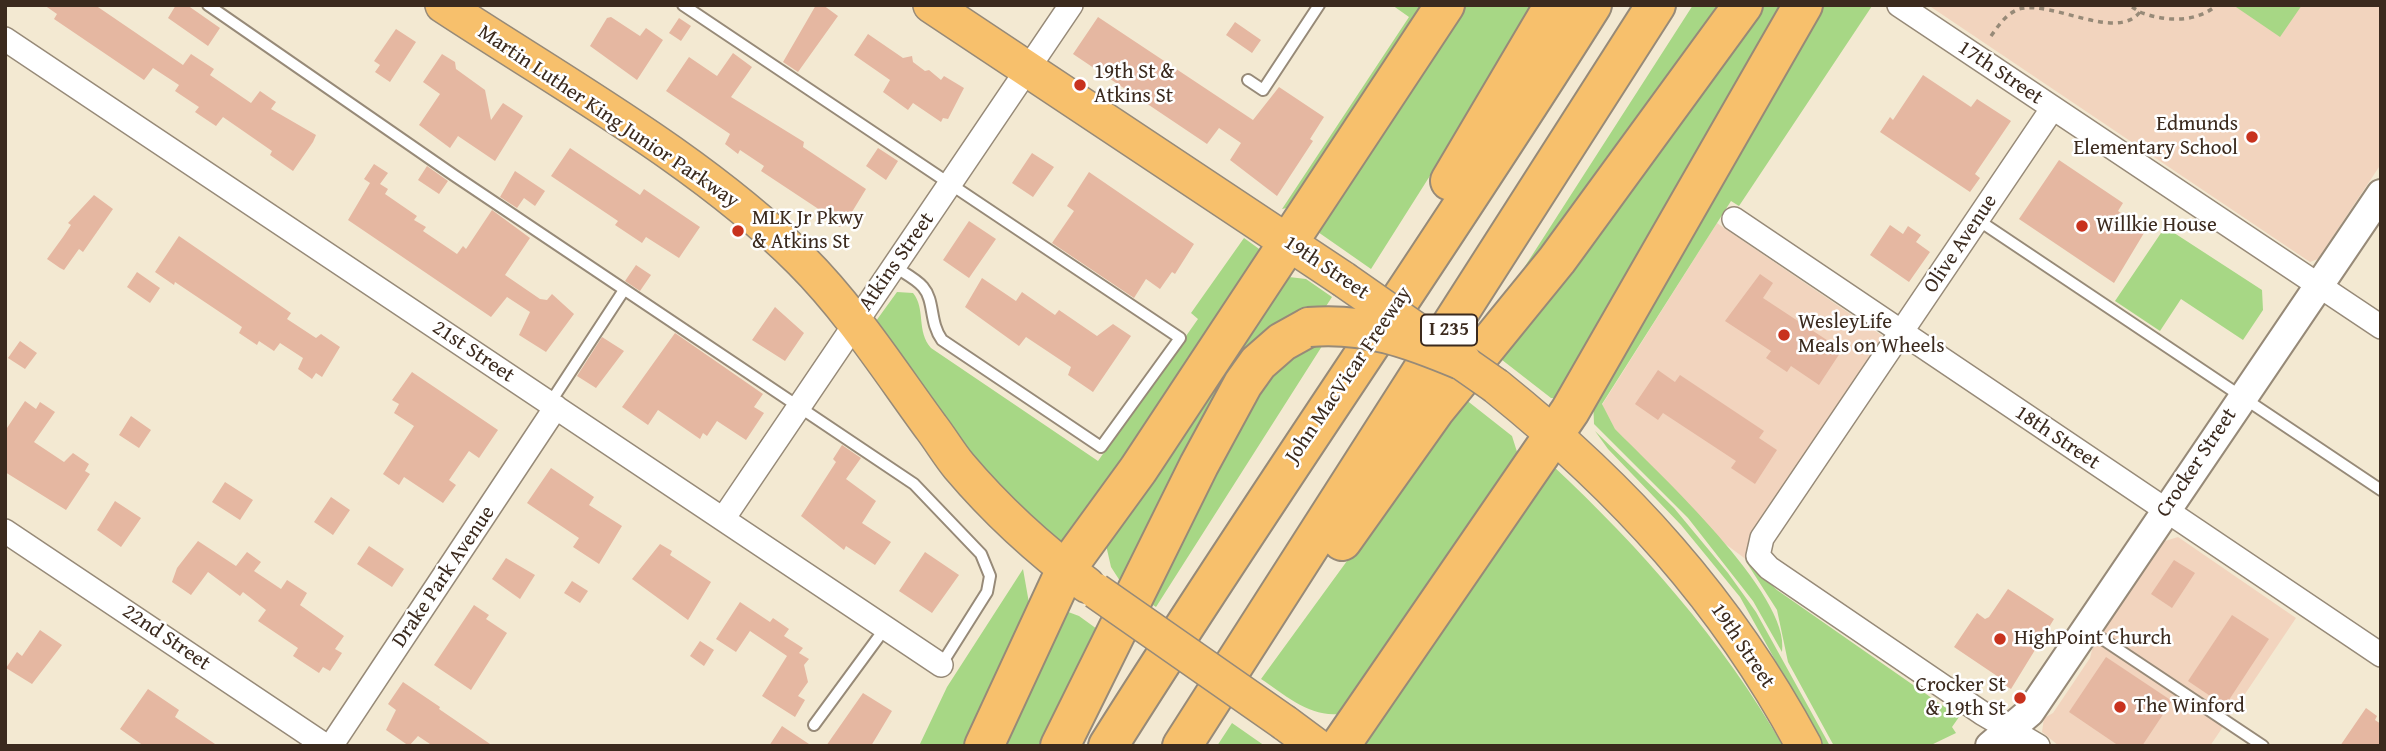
<!DOCTYPE html>
<html>
<head>
<meta charset="utf-8">
<style>
	body { margin:0 }
	#map { position:relative; width:2386px; height:751px; overflow:hidden; background:#f3e9d2; font-family:"Gentium Book Plus",serif }
	canvas { display:block }
	.frame { position:absolute; inset:0; border:7px solid #3b2a1e; pointer-events:none }
</style>
</head>
<body>
<div id="map">
<canvas width="2386" height="751"></canvas>
<div class="frame"></div>
</div>
<script>
const c = document.querySelector('canvas').getContext('2d');
c.lineJoin = 'round';
function paint(path, color) { c.fillStyle = color; c.fill(path, 'evenodd'); }
function trace(path, color, width, dash) { c.strokeStyle = color; c.lineWidth = width; c.lineCap = dash ? 'butt' : 'round'; c.setLineDash(dash || []); c.stroke(path); }
function write(font, color, halo, rows, align = 'center') {
  c.font = font + ' "Gentium Book Plus",serif'; c.lineWidth = 5; c.setLineDash([]); c.textBaseline = 'middle'; c.strokeStyle = halo; c.fillStyle = color; for (const [text, x, y, turn = 0] of rows) {
    c.save(); c.translate(x, y); c.rotate((+turn || 0) * Math.PI / 180); c.textAlign = isNaN(turn) ? turn : align; if (halo) c.strokeText(text, 0, 0); c.fillText(text, 0, 0); c.restore();
  }
}
const built = new Path2D(`
	M1928,5H2381V164L2318,259L2310,262Z
	M1717,223L1884,337L1751,563L1720,540L1615,429L1602,405Z
	M2178,537L2296,618L2210,746H2059L2042,732L2044,718L2053,713L2090,658L2093,646L2162,542Z`);
const green = new Path2D(`
	M1392,5H1432L1291,207L1282,209L1409,17Z
	M1466,5H1538L1371,269L1318,232Z
	M1693,5H1727L1516,292L1511,288Z
	M1756,5H1786L1564,399L1551,398L1497,356Z
	M1812,5L1872,6L1739,206L1731,201L1602,404L1615,429C1657,472 1792,595 1782,652L1753,601L1688,518L1594,424L1593,398Z
	M2233,5H2302L2280,37Z
	M2165,227L2262,290L2263,310L2243,340L2181,299L2160,331L2115,301Z
	M1244,238L1262,251L1066,546L1044,533L960,443L876,321L897,292L913,293C926,309 916,331 931,348L1098,461L1198,319L1191,313Z
	M1289,277L1306,279L1332,297L1321,314L1306,317L1120,581L1111,567L1106,545Z
	M1324,343L1156,607L1147,601L1253,389L1296,353Z
	M1465,399L1512,436L1518,455L1339,714C1309,717 1285,695 1261,679Z
	M1595,431L1674,508L1728,573L1756,612L1830,746H1823L1740,597L1681,525L1608,449Z
	M1552,465C1640,547 1723,641 1783,746H1358Z
	M1745,560L1777,590L1959,717L1952,727L1956,733L1929,746H1834L1788,662L1777,610Z
	M1023,569L1029,603L971,746H919L947,687Z
	M1063,610L1079,616L1097,629L1038,746H996Z
	M1232,723L1265,746H1217Z`);
const building = new Path2D(`
	M44,5H95L183,65L191,54L214,69L210,75L251,103L260,91L276,102L271,109L316,135L313,142L293,171L270,155L272,151L223,117L216,126L195,112L199,107L175,91L179,85L153,68L144,80L54,19L57,14Z
	M176,5H187L220,28L208,46L168,18Z
	M816,5H823L838,16L798,72L783,62Z
	M611,17L640,36L646,28L663,40L637,80L590,46L607,18Z
	M1098,17L1253,120L1279,87L1324,117L1310,139L1313,141L1277,196L1230,160L1241,143L1219,128L1207,144L1073,54Z
	M679,18L691,26L681,41L669,33Z
	M1235,22L1261,40L1252,53L1226,35Z
	M396,29L416,42L390,82L375,72L380,65L374,61Z
	M868,34L903,58L912,56L913,62L925,71L929,70L941,80L944,76L964,88L948,119L943,118L941,122L913,103L908,110L883,92L890,80L854,55Z
	M733,53L752,67L731,97L804,142L803,147L866,189L844,225L839,227L821,215L823,212L761,171L764,166L740,150L738,154L725,144L730,134L666,91L689,57L717,76Z
	M442,54L455,62L456,69L485,90L491,120L503,103L523,116L495,161L458,136L450,148L419,125L440,94L423,82Z
	M1923,75L1971,107L1977,99L2011,121L1975,174L1980,178L1970,192L1880,132L1890,117L1893,120Z
	M570,148L640,195L644,189L700,227L679,258L646,237L642,243L615,225L618,221L551,176Z
	M878,148L898,161L886,180L866,166Z
	M1032,153L1054,167L1033,197L1012,183Z
	M2059,160L2123,203L2118,211L2125,216L2123,219L2144,233L2114,283L2019,219Z
	M374,164L388,173L380,184L388,189L385,194L417,216L414,220L426,227L423,231L457,254L463,246L466,249L492,210L530,238L505,275L540,299L547,300L552,294L574,314L546,352L519,335L530,312L507,297L491,317L348,220L370,183L364,179Z
	M427,166L448,181L439,194L418,180Z
	M515,171L545,191L535,206L524,198L517,208L500,197Z
	M1089,172L1194,244L1175,274L1172,272L1160,289L1146,279L1134,298L1052,243L1074,211L1067,206Z
	M94,195L113,209L83,252L79,249L64,270L60,268L47,259L63,237L71,225L68,223Z
	M969,221L996,239L969,278L943,260Z
	M1890,225L1903,234L1908,226L1921,235L1916,242L1930,252L1909,282L1870,255Z
	M179,236L291,313L287,319L316,338L321,334L340,347L322,377L316,373L312,379L298,369L303,358L280,343L274,351L259,341L257,345L239,333L242,327L175,282L174,285L155,272Z
	M636,265L651,275L640,291L625,281Z
	M137,272L160,288L150,303L127,287Z
	M1760,274L1773,283L1763,298L1842,350L1819,385L1791,366L1787,372L1766,358L1771,351L1725,321Z
	M982,278L1016,301L1022,292L1055,315L1059,310L1097,336L1113,324L1131,336L1093,392L1068,375L1071,367L1026,337L1019,346L965,307Z
	M775,307L804,333L785,361L752,340Z
	M675,333L763,394L754,407L764,413L746,440L717,421L707,436L703,433L700,439L658,410L648,425L622,407Z
	M602,337L624,351L596,388L577,376Z
	M20,341L37,353L25,369L8,358Z
	M1658,370L1675,382L1680,375L1764,431L1759,438L1777,450L1755,484L1731,468L1736,461L1663,413L1658,420L1635,404Z
	M412,372L498,430L479,458L469,451L449,480L456,485L443,503L404,477L399,485L383,474L414,426L394,413L399,404L392,400Z
	M25,401L36,409L40,402L55,412L34,442L64,462L73,453L89,464L85,471L90,474L66,510L5,472V431Z
	M131,416L151,430L139,448L119,435Z
	M842,445L861,458L846,479L876,501L862,523L891,542L875,565L846,546L844,550L801,516L836,462L833,459Z
	M551,468L594,497L589,505L622,526L599,564L573,547L579,538L527,503Z
	M225,482L253,500L240,520L212,502Z
	M331,497L350,510L333,535L314,522Z
	M115,501L141,518L121,547L97,530Z
	M198,541L236,566L247,552L261,562L254,571L281,589L287,580L307,593L300,605L344,636L335,649L342,653L330,671L323,667L319,673L293,656L298,648L258,621L266,610L243,592L240,596L208,572L191,595L172,582L177,568Z
	M660,544L672,551L670,555L711,582L688,620L632,579Z
	M369,546L404,569L392,587L357,564Z
	M925,552L959,575L932,613L899,591Z
	M506,558L535,575L520,599L492,579Z
	M2174,560L2195,573L2172,608L2151,594Z
	M572,581L588,591L580,603L564,593Z
	M2008,589L2054,619L2011,689L1998,681L2000,678L1954,647L1977,613L1985,619L1989,617Z
	M740,602L770,622L773,618L789,629L784,636L803,648L799,653L809,659L804,665L808,682L798,696L805,700L795,717L762,696L787,656L750,631L736,652L716,639Z
	M474,605L489,615L486,619L507,633L471,690L434,665Z
	M2232,615L2269,639L2225,706L2188,681Z
	M40,630L62,645L32,684L6,668L17,652L22,656Z
	M700,641L714,650L704,666L690,656Z
	M2106,657L2172,701L2142,746H2119L2069,712Z
	M403,682L440,707L439,709L493,746H433L418,736L409,746L386,730L396,710L388,704Z
	M148,689L179,710L175,717L218,746H144L120,729Z
	M863,693L892,711L871,746H826Z
	M2366,708L2377,716L2375,720L2381,724V746H2340Z
	M782,726L812,746H769Z`);
const path = new Path2D(`
	M2140,12C2165,22 2196,23 2217,5
	M1991,36C1999,25 2006,14 2019,9C2053,0 2116,42 2140,12L2132,7`);
const service = new Path2D(`
	M208,5L455,176L914,484L981,554L990,576L987,592L941,665
	M683,5L1180,338L1101,447L942,340C929,322 935,301 923,287C916,279 904,273 895,267
	M1248,80L1263,90L1319,5
	M1978,220L2381,490
	M550,403L624,290
	M2089,630L2263,746
	M814,725L886,627`);
const minor = new Path2D(`
	M1899,5L2381,327
	M5,39L941,665
	M1734,219L2381,655
	M723,519L1071,5
	M5,531L326,746
	M331,746L556,407
	M2038,746L1982,713L1769,568L1758,556L1762,538L2052,109`);
const tertiary = new Path2D(`
	M1990,746L2030,712L2381,194`);
const primary = new Path2D(`
	M443,5C560,82 702,161 801,260C851,310 890,371 931,427C941,440 949,454 959,466C997,511 1040,550 1087,585
	M931,5L1343,279
	M1496,386C1624,489 1726,600 1804,746
	M1285,723L1316,746`);
const motorway = new Path2D(`
	M1450,181L1554,5
	M1342,541L1435,410L1557,260L1743,5
	M984,746L1066,569L1138,470L1445,5
	M1060,746L1199,465L1243,384L1258,363L1282,342L1309,327
	M1108,746C1265,496 1435,255 1592,5
	M1182,746L1656,5
	M1340,746L1570,411L1803,5`);
const primaryBridge = new Path2D(`
	M1343,279L1496,386
	M1096,591L1285,723`);
const motorwayBridge = new Path2D(`
	M1309,327C1365,322 1411,339 1461,360`);
const markers = [
	[1080,85,7,"#c8321e"],
	[2252,137,7,"#c8321e"],
	[2082,226,7,"#c8321e"],
	[738,231,7,"#c8321e"],
	[1784,335,7,"#c8321e"],
	[2000,639,7,"#c8321e"],
	[2020,698,7,"#c8321e"],
	[2120,707,7,"#c8321e"]
];
const shields = [
	[1449,330,56]
];
const shieldNames = [
	["I 235",1449,330]
];
const poiNames = [
	["19th St &",1094,73],
	["Atkins St",1094,97],
	["Edmunds",2238,125,"right"],
	["Elementary School",2238,149,"right"],
	["MLK Jr Pkwy",752,219],
	["& Atkins St",752,243],
	["Willkie House",2096,226],
	["WesleyLife",1798,323],
	["Meals on Wheels",1798,347],
	["HighPoint Church",2014,639],
	["Crocker St",2006,686,"right"],
	["& 19th St",2006,710,"right"],
	["The Winford",2134,707]
];
const streetNames = [
	["17th Street",2000,73,34],
	["Martin Luther King Junior Parkway",608,117,34],
	["Olive Avenue",1961,244,-56],
	["Atkins Street",897,262,-55],
	["19th Street",1326,268,34],
	["21st Street",473,352,34],
	["John MacVicar Freeway",1349,375,-56],
	["18th Street",2057,438,34],
	["Crocker Street",2197,463,-56],
	["Drake Park Avenue",444,577,-56],
	["22nd Street",166,638,34],
	["19th Street",1742,646,56]
];
paint(built, '#f2d4be');
paint(green, '#a7d785');
paint(building, '#e5b7a1');
trace(service, '#978a78', 14);
trace(minor, '#978a78', 26);
trace(tertiary, '#978a78', 32);
trace(primary, '#978a78', 38);
trace(motorway, '#978a78', 42);
trace(path, '#978a78', 3.5, [5, 5]);
trace(service, '#fff', 10);
trace(minor, '#fff', 23);
trace(tertiary, '#fff', 28);
trace(primary, '#f7c06c', 35);
trace(motorway, '#f7c06c', 38);
trace(primaryBridge, '#978a78', 38, []);
trace(motorwayBridge, '#978a78', 42, []);
trace(primaryBridge, '#f7c06c', 35);
trace(motorwayBridge, '#f7c06c', 38);
for (const [x, y, r, color] of markers) { const dot = new Path2D(); dot.arc(x, y, r, 0, 2 * Math.PI); c.fillStyle = color; c.fill(dot); trace(dot, '#fff', 2.5); }
for (const [x, y, w] of shields) { const box = new Path2D(); box.roundRect(x - w / 2, y - 15.5, w, 31, 5); c.fillStyle = '#fff'; c.fill(box); trace(box, '#3b2a1e', 2); }
write('bold 19px', '#3b2a1e', null, shieldNames);
write('21px', '#3b2a1e', '#fff', poiNames, 'left');
write('21px', '#3b2a1e', '#fff', streetNames);
</script>
</body>
</html>
